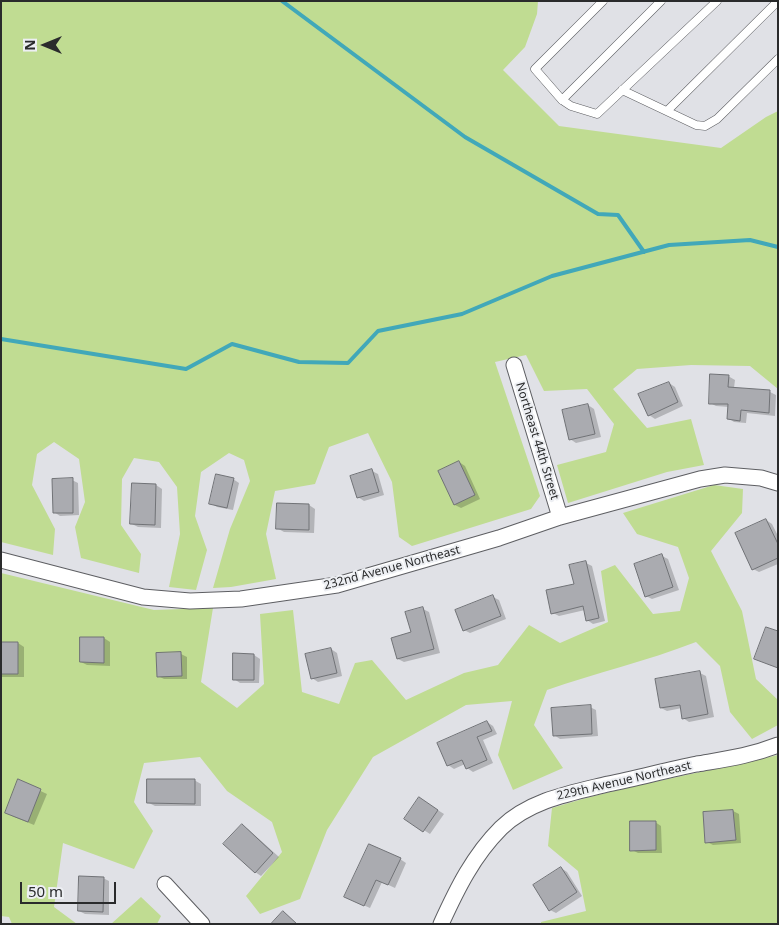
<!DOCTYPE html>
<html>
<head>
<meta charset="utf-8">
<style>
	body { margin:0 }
	#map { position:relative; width:779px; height:925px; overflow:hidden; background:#e0e1e6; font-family:"Noto Sans",sans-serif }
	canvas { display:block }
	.frame { position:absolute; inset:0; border:2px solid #2a2b2c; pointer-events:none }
	.north { position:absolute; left:20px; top:20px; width:50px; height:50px; -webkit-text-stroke:4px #edeff3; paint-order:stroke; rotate:270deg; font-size:14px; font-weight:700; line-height:20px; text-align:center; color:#2a2b2c }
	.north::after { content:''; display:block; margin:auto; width:18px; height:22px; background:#2a2b2c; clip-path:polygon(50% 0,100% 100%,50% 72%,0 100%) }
	.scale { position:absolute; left:20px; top:882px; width:96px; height:22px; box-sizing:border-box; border:2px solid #2a2b2c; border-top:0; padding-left:6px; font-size:15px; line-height:18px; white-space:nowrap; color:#2a2b2c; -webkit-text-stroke:4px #edeff3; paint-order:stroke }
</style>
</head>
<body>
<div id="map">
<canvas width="779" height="925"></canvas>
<div class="frame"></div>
<div class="north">N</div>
<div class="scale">50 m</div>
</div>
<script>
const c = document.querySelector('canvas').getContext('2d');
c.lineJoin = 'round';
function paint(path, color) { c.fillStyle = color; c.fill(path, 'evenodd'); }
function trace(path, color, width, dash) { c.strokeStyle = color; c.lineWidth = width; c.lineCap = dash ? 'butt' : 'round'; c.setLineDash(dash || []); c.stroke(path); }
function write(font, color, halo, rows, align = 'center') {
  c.font = font + ' "Noto Sans",sans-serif'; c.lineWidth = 4; c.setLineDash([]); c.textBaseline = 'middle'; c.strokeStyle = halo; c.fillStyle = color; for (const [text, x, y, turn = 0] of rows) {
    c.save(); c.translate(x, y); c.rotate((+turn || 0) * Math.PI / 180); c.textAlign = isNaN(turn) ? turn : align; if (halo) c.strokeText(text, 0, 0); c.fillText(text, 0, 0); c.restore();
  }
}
const green = new Path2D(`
	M1,1H538L537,14L525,47L503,70L559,126L721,148L766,117L778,111V389L750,366L691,365L637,369L613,389L647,428L691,419L704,465L667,472L568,503L557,465L606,452L614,424L587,389L544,391L526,355L495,362L540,496L531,509L412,546L399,537L392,482L368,433L329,447L315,484L275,491L266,534L276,579L231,587L213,588L230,529L250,481L244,460L229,453L201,472L195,516L207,550L196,590L169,587L180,534L177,487L159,462L134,458L122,479L121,525L141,554L139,573L81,558L75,527L85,502L79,459L54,442L37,454L32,485L55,529L53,555L1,542Z
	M714,485L743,489L742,513L711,551L742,611L756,679L778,700V725L752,739L730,712L720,666L696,642C647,661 596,673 547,690L534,725L563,768L513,790L498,755L512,701L466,705L373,757L327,830L300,899L260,914L246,896L282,852L272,822L227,791L200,757L144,763L134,802L153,831L134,869L63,843L54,907L77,924H12L9,917L1,916V573L154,610L213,608L201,682L237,708L264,684L260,614L293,610L302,692L339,704L355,663L372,660L406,700L464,673L498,665L529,625L560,643L608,622L601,571L615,565L653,614L680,611L689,578L678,547L637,534L623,513Z
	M778,755V924H541V922L586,911L578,871L548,846L552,808C626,785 703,773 778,755Z
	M141,897L161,916L157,924H111Z`);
const shadow = new Path2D(`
	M728,376L735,380L734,388L770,392L776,395L775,416L747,413L746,423L734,422L728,418L729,407L716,406L710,403Z
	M669,383L675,387L683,406L655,419L649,415Z
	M588,405L594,409L601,437L576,443L570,439Z
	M459,462L465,466L480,499L461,508L455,505Z
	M372,471L378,474L384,495L364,501L358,497Z
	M233,479L239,483L233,510L217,507L211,503Z
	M72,480L78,483L79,515L60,516L54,512Z
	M133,485H156L162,489L161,528L138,527L132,524Z
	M278,504L309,505L315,509L314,533L284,532L277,528Z
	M766,520L772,524L778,536V564L759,572L753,569Z
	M662,556L668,559L679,590L652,599L646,596Z
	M586,563L592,566L605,621L593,624L587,620L585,610L559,616L553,613L575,584Z
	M493,597L499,600L506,619L470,633L464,630Z
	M423,609L429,612L440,653L404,662L398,659Z
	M82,638H104L110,642V666L87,665L81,662Z
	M1,643H18L24,647V677H1Z
	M331,649L337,653L342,676L318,682L312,678Z
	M181,654L187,657V679H164L158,676Z
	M254,655L260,659L259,683H240L234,679Z
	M700,673L706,676L714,717L689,722L683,718L682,708L667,711L661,708Z
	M590,707L596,710L598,736L560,739L554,735Z
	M487,722L493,726L497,734L483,740L493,763L473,772L467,768L465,764L454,769L448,765Z
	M194,780L201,784V806H155L149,803Z
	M19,781L47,794L34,825L12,816Z
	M425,802L444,814L430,834L405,818Z
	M733,811L739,814L741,843L713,845L707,842Z
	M655,822L661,826L662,853H638L632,850Z
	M242,826L248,829L279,857L261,876L255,872Z
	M400,859L406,863L395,888L382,882L370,908L352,900Z
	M561,868L567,872L582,896L556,913L550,910Z
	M103,878L109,881V915L85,914L79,911Z`);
const stream = new Path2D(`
	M282,1L465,137L598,214L618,215L644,252
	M1,339L186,369L232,344L299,362L348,363L378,331L462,314L552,276L669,245L750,240L778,247`);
const building = new Path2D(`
	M710,374L729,375L728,387L770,390L769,413L741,410L740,421L727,419L728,404H709Z
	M669,382L678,402L648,416L638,394Z
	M588,404L595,434L569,440L562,410Z
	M459,461L475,495L454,505L438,471Z
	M372,469L379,492L357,498L350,476Z
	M216,474L234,478L227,508L209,504Z
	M73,478V513H53L52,479Z
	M132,483L156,484L155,525L130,524Z
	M277,503L309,504V530L276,529Z
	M766,519L778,544V558L752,570L735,533Z
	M662,554L673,587L645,597L634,564Z
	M586,561L599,618L586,621L583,606L551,614L546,590L574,584L569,565Z
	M493,595L501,616L463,631L455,610Z
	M423,607L434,649L397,659L391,638L411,632L405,612Z
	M766,627L778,631V668L754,659Z
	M80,637H104V663L80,662Z
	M1,642H18V674H1Z
	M331,648L337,673L311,679L305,654Z
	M181,652L182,676L157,677L156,653Z
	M233,653L254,654V680H233Z
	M700,671L708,714L682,719L680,705L660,708L655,679Z
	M591,705L592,734L553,736L551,708Z
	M487,721L492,731L477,737L487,760L466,769L462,760L447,766L437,743Z
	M18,779L41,789L28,822L5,813Z
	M147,779H195V804L147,803Z
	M419,797L438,810L423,832L404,819Z
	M733,810L736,840L705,843L703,812Z
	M630,821H656V850L630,851Z
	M242,824L273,853L255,873L223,844Z
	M369,844L401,858L388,885L376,880L364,906L344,897Z
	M561,867L577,892L549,911L533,885Z
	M79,876L104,877L103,912L78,911Z
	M283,911L297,924H271Z`);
const service = new Path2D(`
	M603,1L535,69L562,100L661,1
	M622,90L696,125L705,126L717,119L778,59
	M562,100L571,106L597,114L717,1
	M667,111L778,1`);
const minor = new Path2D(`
	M514,365L560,517
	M1,560L143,597L190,601L241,599L337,585L499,538L560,517L700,479L725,475L761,478L778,483
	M165,884L202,924
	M441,924C457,889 473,856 501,828C530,800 571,793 608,784C638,778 667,770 697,764C726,759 750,756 778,745`);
const streetNames = [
	["Northeast 44th Street",537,441,73],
	["232nd Avenue Northeast",392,568,-15],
	["229th Avenue Northeast",624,781,-13]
];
paint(green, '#c0dc92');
paint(shadow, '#0003');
trace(stream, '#41a8b9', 4);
paint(building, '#aaabb0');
trace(building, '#707276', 1);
trace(service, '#5d5e62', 9);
trace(minor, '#5d5e62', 17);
trace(service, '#fff', 8);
trace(minor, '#fff', 15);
write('12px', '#2a2b2c', '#edeff3', streetNames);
</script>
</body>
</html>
